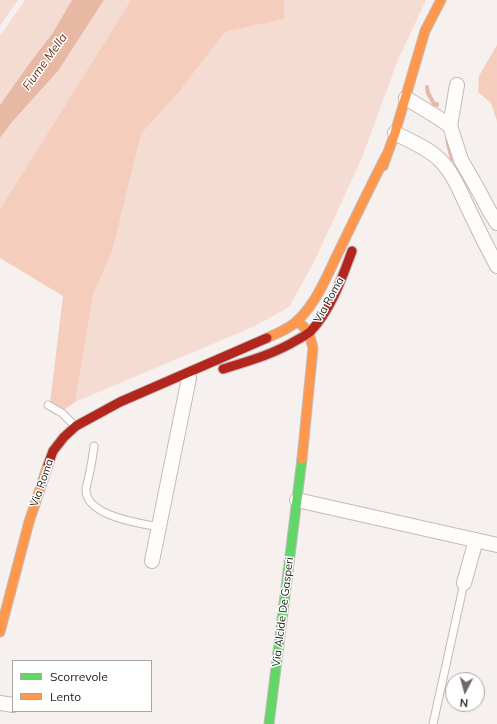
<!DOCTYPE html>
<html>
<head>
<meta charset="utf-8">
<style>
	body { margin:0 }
	#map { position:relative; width:497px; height:724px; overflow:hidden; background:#f6f0ee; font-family:Mulish,sans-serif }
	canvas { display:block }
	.legend { position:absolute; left:12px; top:660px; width:140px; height:52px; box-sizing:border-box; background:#fff; border:1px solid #a7a6a5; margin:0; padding:5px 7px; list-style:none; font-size:12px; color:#24211f }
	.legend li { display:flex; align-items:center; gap:8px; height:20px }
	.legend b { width:20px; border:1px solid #a7a6a5 }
	.north { position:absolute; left:445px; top:672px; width:40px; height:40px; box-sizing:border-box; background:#fff; border:1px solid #a7a6a5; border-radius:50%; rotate:186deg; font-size:11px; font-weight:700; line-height:16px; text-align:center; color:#24211f }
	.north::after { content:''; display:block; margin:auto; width:14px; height:18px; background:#6e6967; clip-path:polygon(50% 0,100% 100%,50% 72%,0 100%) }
</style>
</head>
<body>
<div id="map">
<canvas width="497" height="724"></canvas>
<ul class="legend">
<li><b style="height:5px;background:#63d668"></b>Scorrevole</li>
<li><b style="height:5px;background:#ff974d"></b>Lento</li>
</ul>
<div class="north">N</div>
</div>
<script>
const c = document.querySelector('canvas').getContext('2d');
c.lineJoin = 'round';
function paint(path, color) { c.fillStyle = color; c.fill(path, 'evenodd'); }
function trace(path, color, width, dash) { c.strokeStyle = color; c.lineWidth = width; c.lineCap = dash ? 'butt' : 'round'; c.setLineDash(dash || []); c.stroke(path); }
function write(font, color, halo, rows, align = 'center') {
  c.font = font + ' Mulish,sans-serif'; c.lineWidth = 3; c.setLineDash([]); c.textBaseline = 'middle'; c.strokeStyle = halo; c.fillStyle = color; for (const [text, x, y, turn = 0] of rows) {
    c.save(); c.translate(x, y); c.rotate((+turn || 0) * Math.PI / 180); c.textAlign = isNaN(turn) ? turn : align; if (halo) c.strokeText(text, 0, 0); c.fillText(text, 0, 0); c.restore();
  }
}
const green = new Path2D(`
	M0,0H18L0,26Z
	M25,0H72L52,34L0,105V36Z
	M104,0H131L0,209V138L12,122L58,71Z
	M284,0H426L398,60L361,160L314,262L289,307L255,326L75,402L93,295L113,249L141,134L179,92L225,32L284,19Z`);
const forest = new Path2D(`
	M131,0H284V19L225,32L179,92L141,134L113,249L93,295L75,402L64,410L50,403L63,296L0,258V209Z
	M497,45V121L491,103L478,92L479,76Z`);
const water = new Path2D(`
	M72,0H104L58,71L12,122L0,138V105L29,64L52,34Z`);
const stream = new Path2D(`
	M427,87L428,93L434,104H437V105
	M447,136L448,144L452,159`);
const lane = new Path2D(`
	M48,405L62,413L74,425
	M94,446C93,456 91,466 89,476C88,480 87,484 86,488C84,516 139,523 159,527
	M433,724L464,583`);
const street = new Path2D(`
	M457,85L450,126L461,160L476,186L490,212L497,223
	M406,98L437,117L450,126
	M395,133C410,141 428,148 440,160C453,173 460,191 468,208C477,227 487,247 497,266
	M297,500L497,545
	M152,561L189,378
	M464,583L476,540
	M0,703L13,705`);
const fast = new Path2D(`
	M269,724L302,459`);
const slow = new Path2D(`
	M383,166L395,133L425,31L441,0
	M301,324L309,333L313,348L302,459
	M267,338C277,333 290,329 298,320C318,301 329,271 341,247C356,216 371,185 387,154
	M0,632L29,522L48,465`);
const jam = new Path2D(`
	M223,369C249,361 274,354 297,340C301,338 306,335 310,332C331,310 342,278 352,251
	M48,465L53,451L64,437L76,426L120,402L267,338`);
const streetNames = [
	["Via Roma",329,300,-61],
	["Via Roma",42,483,-71],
	["Via Alcide De Gasperi",283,612,-83]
];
const waterNames = [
	["Fiume Mella",45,62,-54]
];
paint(green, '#f5dcd2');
paint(forest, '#f4cdbc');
paint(water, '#e7b8a4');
trace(stream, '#e7b8a4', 4);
trace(lane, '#c0bbb9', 9);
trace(street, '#c0bbb9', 16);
trace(fast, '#c0bbb9', 11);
trace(slow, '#c0bbb9', 11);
trace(jam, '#c0bbb9', 11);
trace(lane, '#fefdfc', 7);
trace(street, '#fefdfc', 14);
trace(fast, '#63d668', 9);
trace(slow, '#ff974d', 9);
trace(jam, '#b3261e', 9);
write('11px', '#24211f', '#fff', streetNames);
write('italic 12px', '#692e11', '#fff', waterNames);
</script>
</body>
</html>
